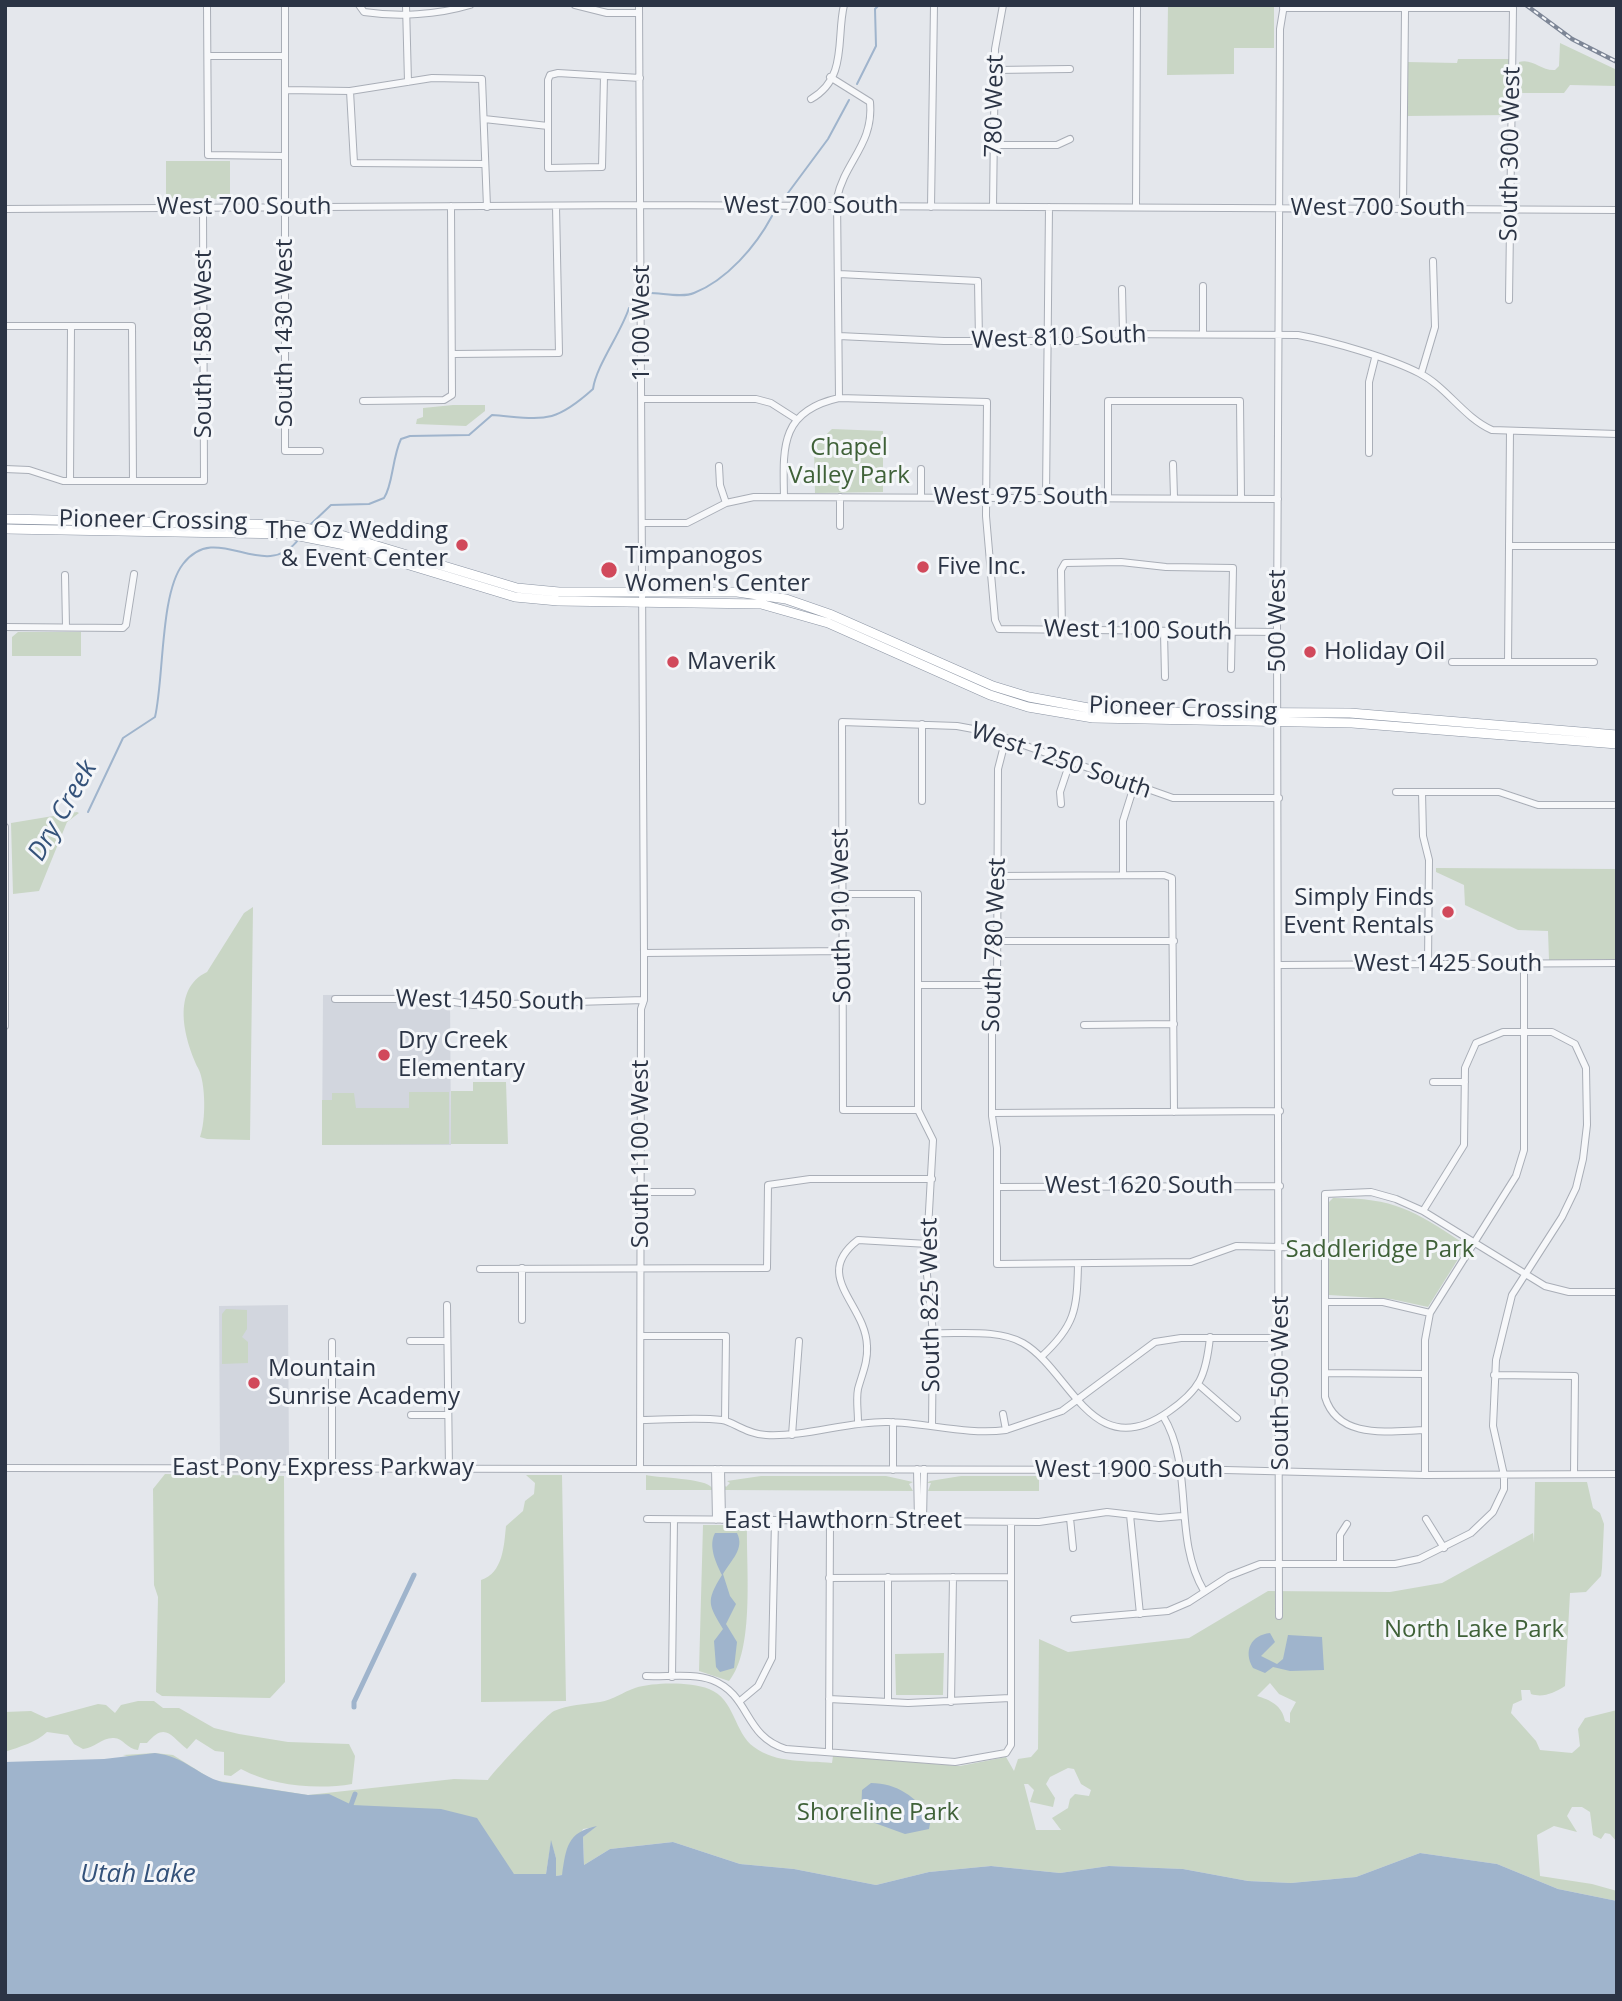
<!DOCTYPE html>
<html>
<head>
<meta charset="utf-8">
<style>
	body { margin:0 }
	#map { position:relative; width:1622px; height:2001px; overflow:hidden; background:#e4e7ec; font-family:"Open Sans",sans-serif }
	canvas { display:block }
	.frame { position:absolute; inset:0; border:7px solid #2b3445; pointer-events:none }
</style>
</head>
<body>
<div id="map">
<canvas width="1622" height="2001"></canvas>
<div class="frame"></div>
</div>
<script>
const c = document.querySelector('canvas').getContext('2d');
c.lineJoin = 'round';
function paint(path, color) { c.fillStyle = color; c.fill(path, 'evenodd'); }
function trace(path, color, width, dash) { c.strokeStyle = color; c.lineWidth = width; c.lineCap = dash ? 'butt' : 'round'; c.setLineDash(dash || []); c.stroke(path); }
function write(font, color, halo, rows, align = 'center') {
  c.font = font + ' "Open Sans",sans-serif'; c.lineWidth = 6; c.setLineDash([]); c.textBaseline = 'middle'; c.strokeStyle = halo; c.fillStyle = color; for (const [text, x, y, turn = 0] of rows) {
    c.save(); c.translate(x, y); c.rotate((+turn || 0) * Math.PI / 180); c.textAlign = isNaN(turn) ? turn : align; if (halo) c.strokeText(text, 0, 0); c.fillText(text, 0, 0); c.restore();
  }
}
const built = new Path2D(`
	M450,994L451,1145H322L323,995Z
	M288,1305L289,1465L220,1466L219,1306Z`);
const green = new Path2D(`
	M1168,5H1274V48H1234V74L1167,75Z
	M1560,43L1617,70V86L1570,85L1564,93H1517L1519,62C1533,58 1541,71 1555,70L1559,66Z
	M1458,59H1510V115L1406,116L1407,62L1457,63Z
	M166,161H230V199L166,198Z
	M453,405H485V411L466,426L416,424L417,419L423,417V408Z
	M832,429L883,431V492L815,493L814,446Z
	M18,632H81V656H12V637Z
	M77,812L79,813L67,822L39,891L13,894L11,823Z
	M1436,868L1617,869V959L1549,960L1548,931L1518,930L1465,905L1464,885L1436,872Z
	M253,907L250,1140L207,1139L200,1137C206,1121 206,1083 198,1068C184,1039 171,989 207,972L244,913Z
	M473,1082H506L508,1144H451V1091H473Z
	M409,1092H449V1144L322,1145V1100H332V1093H354L356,1108H409Z
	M1333,1198C1395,1198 1413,1210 1463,1243L1465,1248L1428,1307L1391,1299L1329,1295L1328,1203Z
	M226,1309L247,1310V1329L242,1337L248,1342V1363L222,1364V1314Z
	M165,1474L284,1476L285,1682L270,1698L162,1696L156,1692L158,1597L154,1585L153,1489Z
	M526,1475H562L566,1701L481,1702V1580C503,1573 504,1546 506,1526L523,1511L525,1501L534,1494L535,1483Z
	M646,1475C657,1478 707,1478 712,1488C714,1493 713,1504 714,1511L712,1490H646Z
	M761,1476H886L913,1482L909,1484L913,1491L725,1490L724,1512V1484L726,1487L730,1483L727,1481Z
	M961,1476H1039V1491H928L931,1483H927L930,1481Z
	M1535,1482H1587L1593,1508L1600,1513L1604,1524L1602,1568L1601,1576L1586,1592L1570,1593L1565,1686C1554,1693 1543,1698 1531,1694L1530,1690H1521L1522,1700L1513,1704L1511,1713L1536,1741L1540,1750L1572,1753L1580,1746L1578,1729L1585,1718L1617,1710V1842L1610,1834L1605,1833L1601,1839L1593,1835L1590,1812L1582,1807H1572L1567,1816L1577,1832L1554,1826L1537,1835L1540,1876L1592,1884L1617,1891V1901L1558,1889L1497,1864L1420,1853L1356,1877L1291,1883L1248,1881L1183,1869L1109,1866L1060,1873L991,1866L929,1872L876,1885L794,1869L740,1864L673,1842L610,1849L584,1865L583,1837L595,1827L583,1829L562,1875L556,1876V1858L551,1842L546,1874H514L379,1826L123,1755L155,1753L173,1755L213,1780L308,1795L454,1779L488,1780C493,1772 546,1715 554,1711C568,1705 585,1704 600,1702C613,1700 623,1692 635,1688C656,1682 689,1682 709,1689C735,1699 734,1733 754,1747C777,1764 806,1760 832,1763L833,1756L960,1766L1006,1757L1014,1771L1018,1759L1031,1757L1038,1749L1039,1639L1068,1652L1189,1638L1268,1591L1390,1592L1442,1583L1533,1533L1534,1543ZM1270,1683L1279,1694L1296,1702L1290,1713V1723L1285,1721C1282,1705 1270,1700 1257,1696ZM1068,1768L1074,1769L1081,1784L1091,1790L1089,1796L1075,1794L1070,1799L1068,1808L1052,1818L1061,1830H1036L1024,1784H1028L1034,1790L1030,1802L1053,1807L1055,1798L1046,1784L1050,1777Z
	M703,1525H747C746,1567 755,1650 729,1681L699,1671Z
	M944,1653L943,1695H896L895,1654Z
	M138,1701H154L163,1708H179L214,1728L239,1734L288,1742L349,1744L355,1756L352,1784C317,1790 272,1786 241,1769L231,1776L224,1775V1752L215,1751L196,1739L187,1749C171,1737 166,1721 147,1743H140L138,1750C127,1749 123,1738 114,1738C103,1737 94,1748 83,1749L74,1744L68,1735L47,1732C37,1742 19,1747 5,1752V1712L31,1711L46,1718L98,1704L106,1705L115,1713L121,1705Z`);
const water = new Path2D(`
	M715,1533H737C745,1549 731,1560 723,1574L730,1596L736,1604L726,1624L737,1642L734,1668L720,1672L716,1667L714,1641L723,1629C709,1605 705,1602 722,1575C716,1563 708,1546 715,1533Z
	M1270,1633L1275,1642L1261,1656L1277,1664L1283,1659L1288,1635L1322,1637L1324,1670L1290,1671L1273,1667L1265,1673L1253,1668C1243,1651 1251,1635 1270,1633Z
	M155,1753C186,1757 197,1775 222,1782L308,1795L329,1794L352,1805L441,1809L477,1818L514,1874H546L551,1840L556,1858V1876L562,1875C566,1848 567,1832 597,1826L583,1837L584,1865L610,1849L673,1842L740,1864L794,1869L876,1885L929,1872L991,1866L1060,1873L1109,1866L1183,1869L1248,1881L1291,1883L1356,1877L1420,1853L1497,1864L1558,1889L1617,1901V1996H5V1762L104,1759Z
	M871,1783C897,1783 916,1797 931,1818L929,1829L905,1834L861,1818L862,1790Z`);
const stream = new Path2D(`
	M857,84L876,46L875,9L879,5
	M785,197L828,139L849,100
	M650,293C662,293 683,298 694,293C727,280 756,246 772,216
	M311,524L331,505L369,504L384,498C393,485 392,458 401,439L410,436L469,435L492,415C544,419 553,425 593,389C596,366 621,333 629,308
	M88,812L123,738L155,717C164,679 160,593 183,564C218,519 263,585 299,539`);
const canal = new Path2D(`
	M354,1707V1702L414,1575
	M351,1805L355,1794`);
const minor = new Path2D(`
	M207,5L208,155L285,156
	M285,5V451H320
	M359,5L364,12C398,17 437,15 470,5
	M406,5L408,82
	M575,5L607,13H638
	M639,5L644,953V1000L641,1009L640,1469
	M1283,8H1513L1509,300
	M208,56H285
	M995,70L1070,69
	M604,76L602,167L548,168V80L550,75L558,73L640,78
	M830,77L870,102C874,144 845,161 837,198L839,398
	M286,90L350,91L432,78L482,79L487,207
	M350,91L354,163L485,164
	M811,99C848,78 836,38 844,5
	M484,119L548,126
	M994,145H1057L1070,139
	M931,207L934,5
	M993,207L995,49L1003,5
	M1136,207L1137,5
	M1403,207L1405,11
	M5,209L642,205L1617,210
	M839,274L978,281L979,341
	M1203,286V334
	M1122,289L1123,334
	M5,326H132L133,481
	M839,336L944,341H1077L1103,334L1298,335C1331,341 1390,358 1419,373C1447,387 1463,417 1492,430L1617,434
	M453,354L559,353L556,206
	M1421,374L1435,327L1433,261
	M642,399H756L771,403L796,419
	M363,401L444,400L452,395L451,206
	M1369,453V382L1375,358
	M1173,464L1174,497
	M719,466L720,485L726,503
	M5,469L29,470L63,481H204L203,207
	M921,469V497
	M70,481L71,326
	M1046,496L1049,207
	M784,497C783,447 780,411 839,398L987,402L986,516L995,620L999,629L1277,632
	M840,497V526
	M1108,497V401H1240L1241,498
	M644,523H687L726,503L754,497L1278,499
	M1510,546H1617
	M65,575L66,627
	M5,627L123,628L126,625L134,574
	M1062,631L1061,570L1065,563L1121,562L1166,567L1233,568L1231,669
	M1164,632L1165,677
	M1452,662H1594
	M1508,662L1510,431
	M1006,738L998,769L997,991L992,1030V1116L997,1148V1264L1191,1262L1236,1246L1325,1248
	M1396,792H1499L1538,805H1614
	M1422,792L1423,836L1429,860L1428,964
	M922,801V724
	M1061,804L1060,792L1070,762
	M5,827V1026
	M1123,875V821L1134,786
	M998,876L1164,875L1172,878L1174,1112
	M844,894H918V1110L933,1140L926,1265L933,1333L932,1426
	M998,941H1174
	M644,953L844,951
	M1280,965L1617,963
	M918,985H997
	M335,999H435L473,1005L644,1000
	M1084,1025L1174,1024
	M1433,1082H1465
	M918,1110H843L842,722L957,726L984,731L1173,798H1279
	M992,1113L1280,1111
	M997,1187L1280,1186
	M642,1192H692
	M522,1268V1320
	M480,1269L767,1268L768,1185L810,1179H932
	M1325,1302H1383L1430,1313
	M447,1305L449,1469
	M933,1333C960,1334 999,1329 1023,1343C1071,1371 1092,1465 1168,1412C1200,1390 1206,1376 1210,1337
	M642,1336H726L725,1420
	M410,1341H447
	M332,1342V1468
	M1041,1357C1075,1326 1077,1310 1078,1265
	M1325,1373L1425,1374
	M1494,1375L1575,1376L1574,1474
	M1199,1385L1237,1418
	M411,1415H448
	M1163,1416C1195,1468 1172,1537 1204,1591
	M641,1420C668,1420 696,1417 722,1420C734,1422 746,1434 766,1435C808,1437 847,1421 888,1422C928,1423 966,1435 1006,1430L1003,1414
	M858,1422C858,1411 856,1399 858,1389C862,1374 868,1362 867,1346C866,1304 811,1276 858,1240L928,1244
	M893,1422V1470
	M1006,1430L1062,1411L1155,1342L1181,1338H1281
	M1425,1430C1389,1431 1338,1440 1325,1397V1194L1371,1192L1396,1199L1423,1211L1545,1286L1569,1292H1617
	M792,1435L799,1341
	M5,1468L1225,1470L1425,1475L1617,1474
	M715,1469L716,1520
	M721,1469L722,1520
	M917,1469L918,1521
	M1425,1475V1340L1430,1313L1516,1176L1524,1150V963
	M1130,1515L1140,1614
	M1070,1518L1073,1548
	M647,1519L1039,1522L1107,1512L1159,1518L1182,1516
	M1426,1519L1444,1548
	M923,1521L924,1469
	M1340,1564V1535L1347,1524
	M888,1577V1701
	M829,1578L1011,1577
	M1279,1616L1277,632L1280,29L1284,5
	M1074,1619L1168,1611L1189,1602L1229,1576L1260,1564H1395L1419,1559L1471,1533L1493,1512L1504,1489V1475L1493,1426L1496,1360L1512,1295L1562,1217L1576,1188L1583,1159L1587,1125L1586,1068L1575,1044L1552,1032H1503L1476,1043L1465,1068L1464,1145L1423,1211
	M646,1676C667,1677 693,1673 712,1680C751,1695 743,1736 786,1749L955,1762L1006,1753L1011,1745V1522
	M672,1677L674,1520
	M829,1699L908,1703L1010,1698
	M740,1701L758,1686L772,1658L775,1520
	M951,1702L953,1577
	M829,1752L830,1521`);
const highway = new Path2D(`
	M5,519L290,525L344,536L517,588L559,592H737L786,599L832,615L993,686L1029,697L1094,709L1144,712L1350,713L1617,735
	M5,529L289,534L340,544L515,597L558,601L761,604L828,623L990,695L1028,707L1093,718L1352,723L1617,744`);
const rail = new Path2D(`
	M1526,5L1572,39L1617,62`);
const markers = [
	[462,545,7,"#d1495b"],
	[923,567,7,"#d1495b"],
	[609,570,9,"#d1495b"],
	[1310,652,7,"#d1495b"],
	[673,662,7,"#d1495b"],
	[1448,912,7,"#d1495b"],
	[384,1055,7,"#d1495b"],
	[254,1383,7,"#d1495b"]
];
const streetNames = [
	["780 West",995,106,-89],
	["South 300 West",1511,154,-89],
	["West 700 South",811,206],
	["West 700 South",244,207],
	["West 700 South",1378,208],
	["1100 West",642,323,-90],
	["South 1430 West",285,333,-90],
	["West 810 South",1059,338,-2],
	["South 1580 West",204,344,-90],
	["West 975 South",1021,497],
	["Pioneer Crossing",153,521,1],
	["500 West",1278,621,-90],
	["West 1100 South",1138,631,1],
	["Pioneer Crossing",1183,709,2],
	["West 1250 South",1061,761,19],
	["South 910 West",842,916,-91],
	["South 780 West",995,945,-88],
	["West 1425 South",1448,964],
	["West 1450 South",490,1001,1],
	["South 1100 West",641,1154,-90],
	["West 1620 South",1139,1186],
	["South 825 West",931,1305,-91],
	["South 500 West",1281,1383,-90],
	["East Pony Express Parkway",323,1468],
	["West 1900 South",1129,1470],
	["East Hawthorn Street",843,1521]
];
const parkNames = [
	["Chapel",849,448],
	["Valley Park",849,476],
	["Saddleridge Park",1380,1250],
	["North Lake Park",1474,1630],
	["Shoreline Park",878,1813]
];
const poiNames = [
	["The Oz Wedding",448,531,"right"],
	["& Event Center",448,559,"right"],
	["Timpanogos",625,556],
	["Women's Center",625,584],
	["Five Inc.",937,567],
	["Holiday Oil",1324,652],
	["Maverik",687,662],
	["Simply Finds",1434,898,"right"],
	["Event Rentals",1434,926,"right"],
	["Dry Creek",398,1041],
	["Elementary",398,1069],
	["Mountain",268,1369],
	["Sunrise Academy",268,1397]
];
const waterNames = [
	["Dry Creek",63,811,-60],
	["Utah Lake",138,1875]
];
paint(built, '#d2d6de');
paint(green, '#c9d6c5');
paint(water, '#9fb4cc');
trace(stream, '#9fb4cc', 2);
trace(canal, '#9fb4cc', 5);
trace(minor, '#a9aeb7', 8);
trace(highway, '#8b94a3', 10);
trace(minor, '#f7f8fa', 6);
trace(highway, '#fff', 9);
trace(rail, '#7d8696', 4.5);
trace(rail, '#f4f6f9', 2, [5]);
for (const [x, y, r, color] of markers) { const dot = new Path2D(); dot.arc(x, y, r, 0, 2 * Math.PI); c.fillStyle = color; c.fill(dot); trace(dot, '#f4f6f9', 2.5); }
write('24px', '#2b3445', '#f4f6f9', streetNames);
write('24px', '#3f6138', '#f4f6f9', parkNames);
write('24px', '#2b3445', '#f4f6f9', poiNames, 'left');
write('italic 26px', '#34527a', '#f4f6f9', waterNames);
</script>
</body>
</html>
